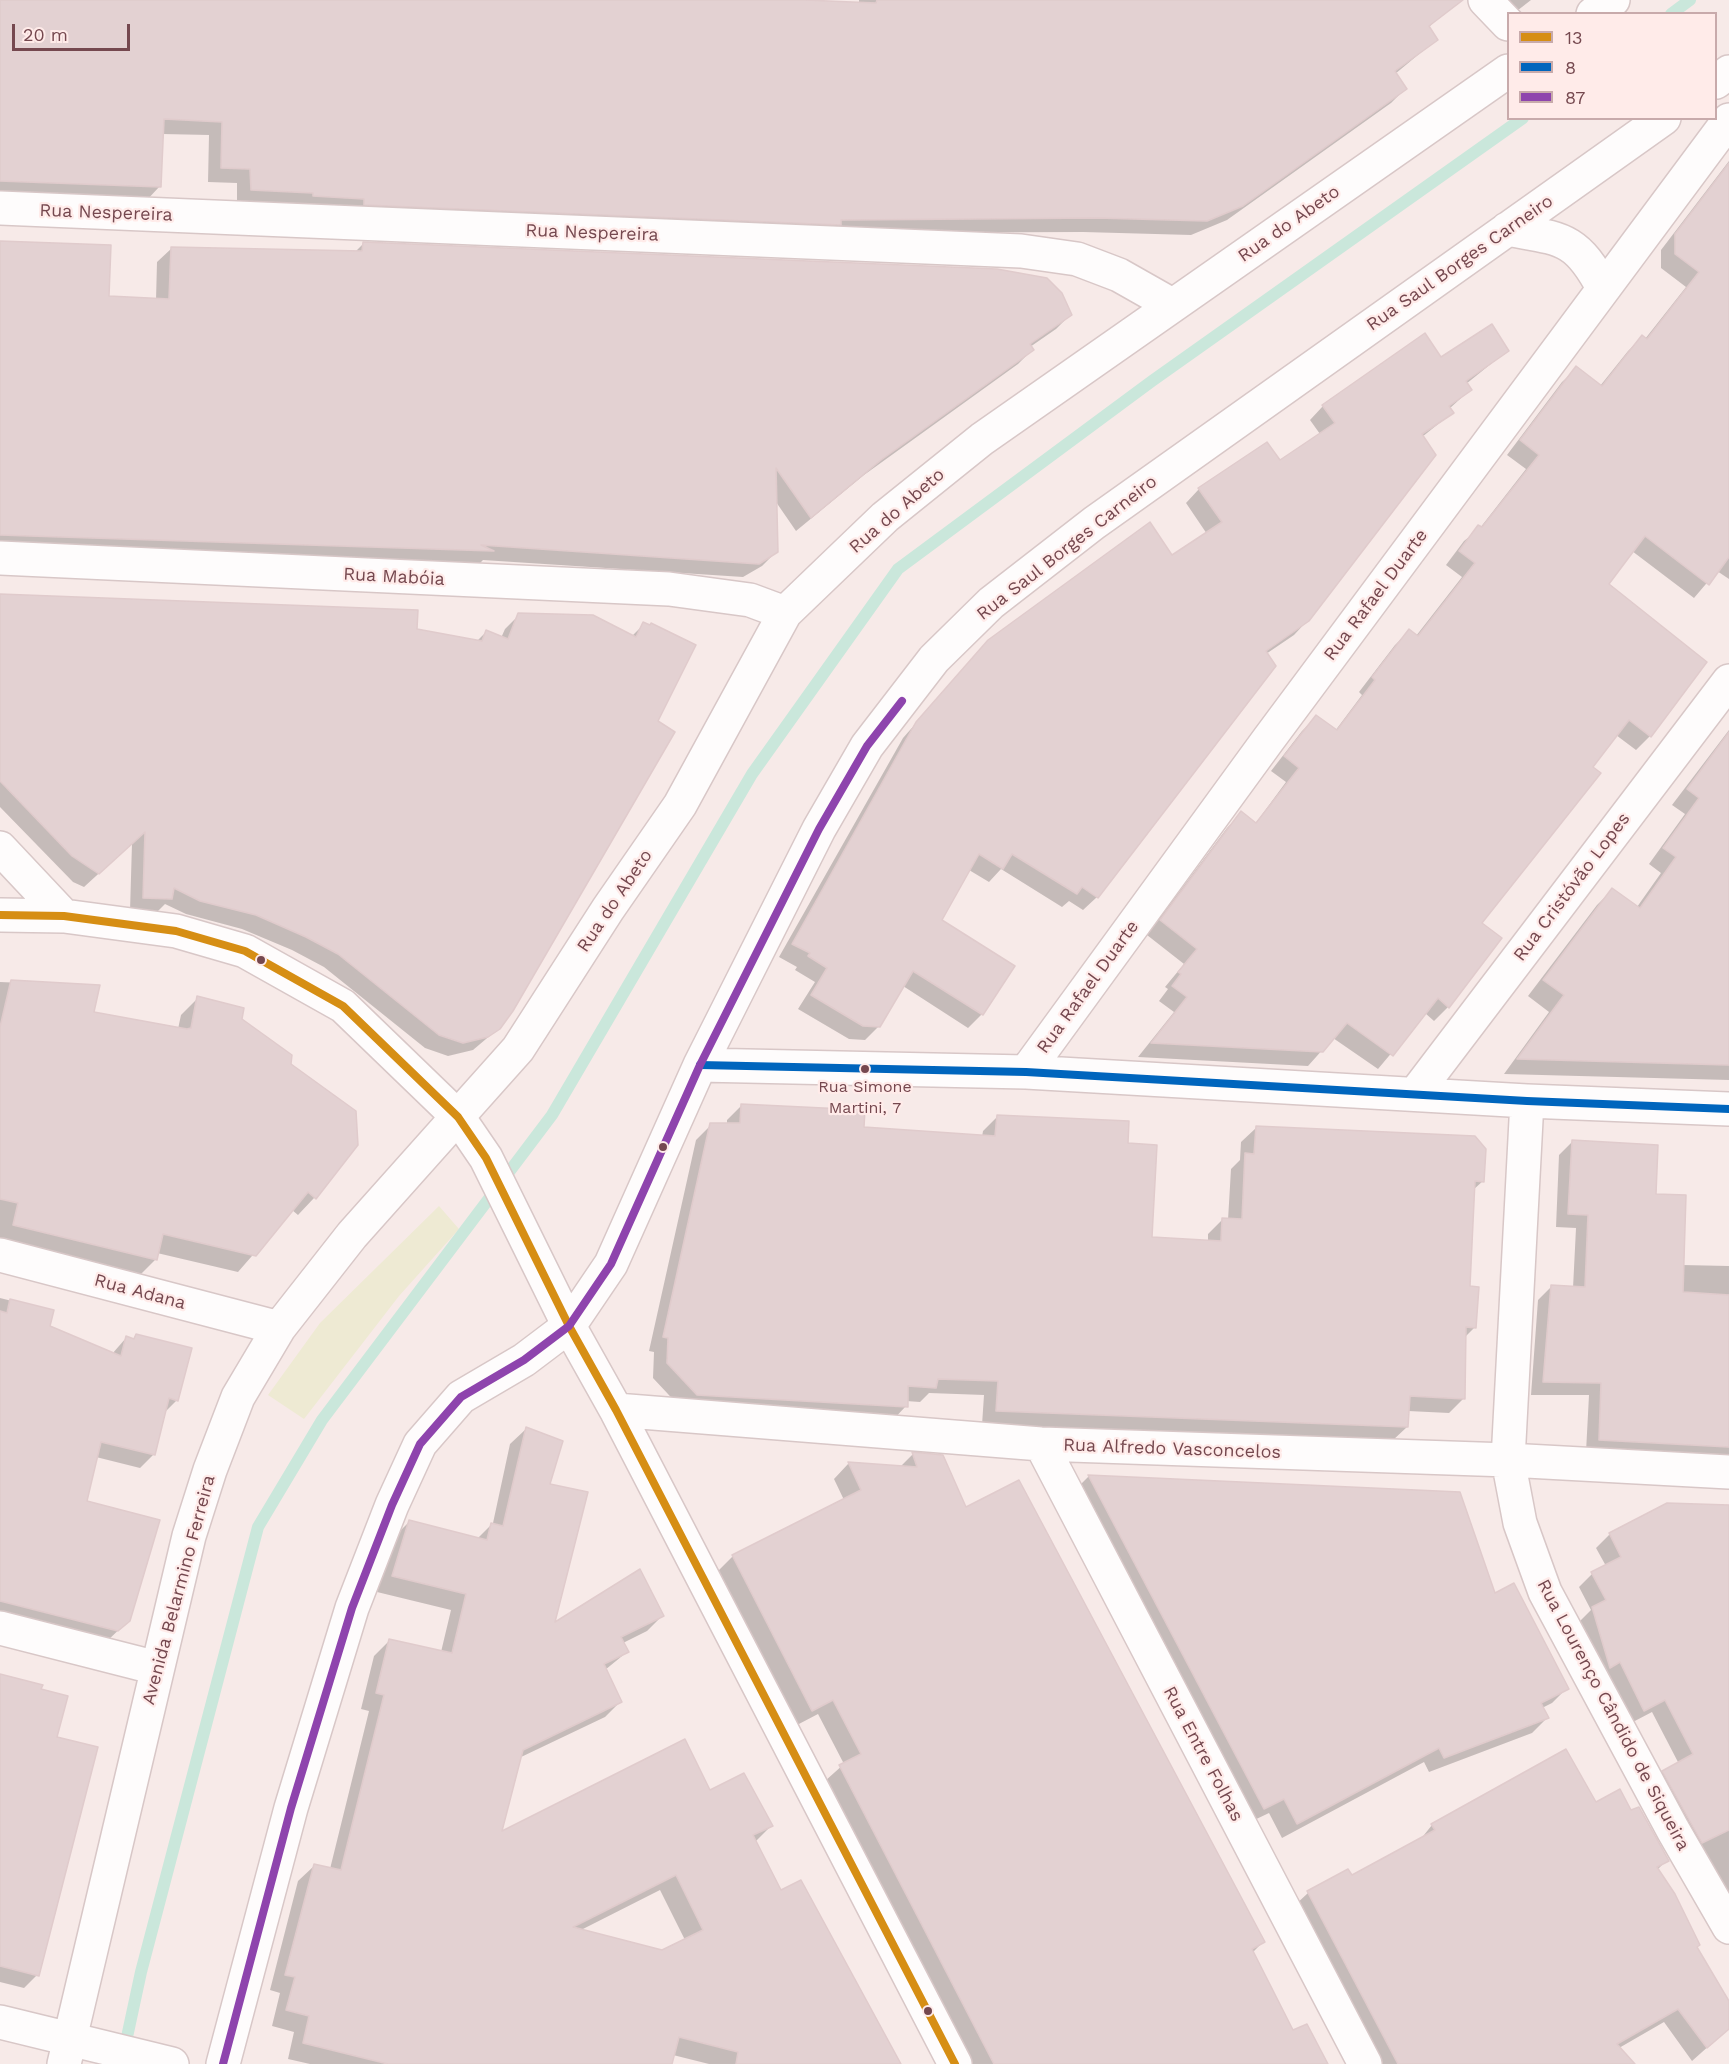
<!DOCTYPE html>
<html>
<head>
<meta charset="utf-8">
<style>
	body { margin:0 }
	#map { position:relative; width:1729px; height:2064px; overflow:hidden; background:#f7eae8; font-family:"Work Sans",sans-serif }
	canvas { display:block }
	.legend { position:absolute; left:1507px; top:12px; width:210px; height:108px; box-sizing:border-box; background:#ffebe9; border:2px solid #c8aaab; margin:0; padding:8px 10px; list-style:none; font-size:18px; color:#75484f }
	.legend li { display:flex; align-items:center; gap:12px; height:30px }
	.legend b { width:30px; border:2px solid #c8aaab }
	.scale { position:absolute; left:12px; top:24px; width:118px; height:27px; box-sizing:border-box; border:3px solid #75484f; border-top:0; padding-left:8px; font-size:18px; line-height:21px; white-space:nowrap; color:#75484f; -webkit-text-stroke:4px #ffebe9; paint-order:stroke }
</style>
</head>
<body>
<div id="map">
<canvas width="1729" height="2064"></canvas>
<ul class="legend">
<li><b style="height:8px;background:#d68e14"></b>13</li>
<li><b style="height:8px;background:#0065bd"></b>8</li>
<li><b style="height:8px;background:#8e44ad"></b>87</li>
</ul>
<div class="scale">20 m</div>
</div>
<script>
const c = document.querySelector('canvas').getContext('2d');
c.lineJoin = 'round';
function paint(path, color) { c.fillStyle = color; c.fill(path, 'evenodd'); }
function trace(path, color, width, dash) { c.strokeStyle = color; c.lineWidth = width; c.lineCap = dash ? 'butt' : 'round'; c.setLineDash(dash || []); c.stroke(path); }
function write(font, color, halo, rows, align = 'center') {
  c.font = font + ' "Work Sans",sans-serif'; c.lineWidth = 4.5; c.setLineDash([]); c.textBaseline = 'middle'; c.strokeStyle = halo; c.fillStyle = color; for (const [text, x, y, turn = 0] of rows) {
    c.save(); c.translate(x, y); c.rotate((+turn || 0) * Math.PI / 180); c.textAlign = isNaN(turn) ? turn : align; if (halo) c.strokeText(text, 0, 0); c.fillText(text, 0, 0); c.restore();
  }
}
const green = new Path2D(`
	M439,1206L459,1229L399,1296L304,1419L268,1395L320,1323Z`);
const shadow = new Path2D(`
	M0,0H809V2L859,4V0H1431L1442,14L1428,28L1436,40L1395,74L1405,89L1391,103L1227,220L1191,235L1083,232L830,233L237,204V183L208,182L209,135L162,134L160,186L146,201L0,195Z
	M1488,0H1531L1513,14Z
	M1729,161V579L1717,571L1694,598L1632,551L1607,584L1650,736L1636,750L1616,735L1480,923L1500,938L1448,1007L1434,1021L1425,1013L1378,1069L1333,1038L1308,1066L1138,1057L1174,1012L1159,1001L1168,989L1165,987L1184,964L1147,935L1227,828L1241,813L1255,824L1286,782L1271,771L1302,731L1316,717L1335,731L1362,695L1359,692L1395,645L1409,631L1416,636L1462,577L1446,565L1464,541L1480,528L1526,469L1507,455L1562,382L1577,368L1600,386L1628,351L1642,337L1645,339L1686,287L1661,268V250Z
	M363,244L1070,315L1056,329L1030,347L1032,350L1018,364L864,475L796,531L776,502L777,551L762,566L743,577L483,560L478,565L0,548V245L107,298L156,300L157,262L172,248L354,253Z
	M1507,351L1466,384L1470,390L1449,409L1452,413L1422,437L1308,620L1294,635L1266,654L1097,897L1083,910L1069,901L1062,907L1001,869L989,882L969,870L940,920L982,1014L968,1028L903,986L879,1026L865,1040L849,1039L798,1009L815,982L795,970L797,967L779,957L903,738L975,656L1172,557L1207,534L1186,503L1199,489L1280,462L1320,434L1310,420L1323,406L1441,359Z
	M0,595L416,630L476,642L486,632L501,638L505,629L519,615L632,636L644,624L499,1028L473,1050L448,1056L425,1048L324,967L292,950L242,929L186,914L165,904L157,912L130,911L132,843L84,887L73,882L0,807Z
	M1729,730V1080L1504,1074L1549,1012L1528,996L1597,905L1612,890L1637,907L1661,873L1649,864L1685,814L1672,805Z
	M0,982L99,986L92,1013L178,1029L181,1015L198,998L240,1020L289,1065L357,1145L314,1198L298,1215L292,1210L238,1272L157,1253L156,1259L139,1276L0,1242Z
	M741,1106L862,1128L982,1137L983,1131L998,1116L1127,1145L1150,1238L1208,1242V1234L1223,1219L1228,1220L1231,1169L1240,1160L1241,1142L1256,1128L1483,1181L1473,1190L1468,1288L1475,1327L1464,1338V1398L1449,1413L1408,1411L1407,1427L1392,1441L982,1425L984,1395L929,1393L920,1402L906,1401V1406L892,1421L682,1409L653,1378L654,1352L649,1351L696,1140L711,1125H727V1120Z
	M1572,1142L1655,1196L1682,1265L1729,1266V1461L1586,1452L1589,1395H1531L1538,1300L1551,1287L1573,1288L1576,1228L1556,1227L1559,1155Z
	M0,1298L52,1311L48,1327L112,1354L126,1338L132,1340L136,1335L177,1400L163,1414L154,1454L140,1468L96,1457L85,1502L129,1620L104,1644L0,1618Z
	M526,1429L548,1486L552,1625L662,1616L647,1631L623,1643L627,1652L605,1670L620,1702L605,1717L519,1758L500,1834L709,1792L771,1826L755,1842L780,1892L898,2064H709L673,2055L671,2064H310L288,2059L294,2032L272,2026L280,1993L270,1990L298,1881L314,1866L330,1869L369,1711L361,1709L374,1656L389,1641L441,1652L451,1610L377,1592L393,1538L409,1522L477,1539L493,1523L510,1444ZM660,1890L685,1940L662,1952L579,1931Z
	M913,1454L942,1456L965,1509L1263,1942L1252,1953L1292,2032L1327,2064H973L825,1781L844,1764L818,1714L797,1725L718,1571L733,1556L844,1500L834,1479L848,1464L900,1467Z
	M1089,1476L1459,1493L1494,1595L1567,1688L1552,1703L1542,1708L1547,1718L1532,1733L1429,1772L1424,1762L1282,1838L1269,1813L1248,1823L1074,1491Z
	M1667,1504L1729,1507V1901L1650,1785L1663,1772L1679,1764L1652,1712L1631,1723L1597,1679L1580,1621L1591,1610L1579,1587L1592,1574L1606,1566L1596,1548L1609,1535Z
	M0,1676L39,1690L55,1738L37,1975L24,1988L0,1982Z
	M1595,1805L1631,1812L1667,1860L1657,1870L1696,1947L1729,2005V2028L1692,2061L1664,2022L1619,2048L1633,2064H1377L1294,1906L1308,1893L1347,1871L1351,1877L1420,1840L1432,1825Z`);
const stream = new Path2D(`
	M1671,14L1690,0
	M124,2051L141,1972L258,1527L322,1420L552,1115L752,774L898,569L1152,381L1523,118`);
const building = new Path2D(`
	M0,0H805L876,3L877,0H1463L1429,26L1438,40L1395,71L1407,89L1243,206L1207,221L1098,218L841,220V225L364,205V199L313,196V193L251,190L250,169L221,168L222,122L164,119L161,187L0,181Z
	M1729,163V557L1709,585L1645,536L1609,584L1707,662L1651,737L1629,720L1593,767L1601,773L1482,923L1502,938L1449,1008L1438,998L1393,1056L1347,1023L1323,1052L1151,1043L1187,997L1172,986L1181,974L1178,972L1197,949L1160,920L1241,811L1256,823L1299,768L1284,756L1316,715L1337,730L1375,680L1372,677L1409,629L1418,636L1475,563L1459,551L1478,525L1482,527L1539,455L1520,440L1576,366L1602,386L1642,335L1647,339L1699,272L1675,254V234Z
	M0,241L111,245L109,296L169,299L171,247L362,251L363,242L997,269L1047,278L1062,293L1072,315L1030,344L1034,350L881,460L811,518L776,468L778,552L759,564L481,545L494,551L0,535Z
	M1492,324L1509,351L1466,381L1472,390L1449,406L1454,413L1422,434L1436,455L1309,621L1266,651L1276,666L1098,898L1082,887L1077,894L1012,854L1003,869L979,854L942,920L1015,966L983,1015L913,971L880,1027L863,1026L811,995L827,968L808,956L810,953L792,944L916,722L988,640L1150,522L1172,555L1222,522L1198,488L1267,442L1280,460L1335,423L1322,405L1425,333L1441,357Z
	M0,594L418,610L417,629L482,641L486,630L508,639L518,613L593,615L636,637L643,622L650,625L651,623L696,645L658,721L675,732L513,1011L500,1029L488,1037L463,1043L439,1035L338,954L306,937L256,915L200,901L174,888L172,899L143,898L145,832L99,874L72,856L0,781Z
	M1729,732V1065L1517,1059L1564,995L1543,980L1612,888L1640,908L1676,857L1663,848L1699,798L1687,789Z
	M11,980L100,985L94,1012L187,1029L191,1028L197,996L244,1008L242,1019L292,1055L291,1064L356,1111L358,1145L316,1199L308,1192L256,1256L163,1234L157,1260L13,1225L18,1203L0,1199V1027Z
	M741,1104L865,1110L864,1127L995,1136L997,1115L1129,1121L1128,1143L1157,1145L1152,1237L1221,1241L1222,1218L1242,1219L1245,1153L1254,1154L1256,1126L1475,1136L1486,1149L1484,1182L1475,1181L1470,1286L1479,1287L1476,1328L1466,1327L1465,1399L1410,1396L1408,1427L996,1411L998,1381L938,1379L936,1388L908,1386V1407L697,1395L667,1363L668,1338L663,1337L710,1123H740Z
	M1572,1140L1658,1145L1656,1194L1686,1195L1683,1292L1729,1295V1447L1599,1440L1601,1383L1543,1382L1551,1285L1585,1287L1588,1215L1568,1214Z
	M10,1299L54,1310L50,1326L121,1356L126,1336L134,1339L136,1334L192,1348L178,1401L169,1398L155,1455L101,1442L87,1501L160,1520L130,1621L118,1631L0,1601V1311L7,1313Z
	M526,1427L563,1441L550,1484L588,1492L555,1622L640,1569L664,1616L621,1637L629,1652L604,1664L622,1702L523,1750L502,1831L685,1739L710,1790L744,1773L773,1826L753,1835L781,1890L801,1880L901,2064H736L738,2052L679,2037L672,2064H388L303,2043L309,2016L286,2010L295,1977L285,1975L314,1864L341,1870L384,1695L376,1693L389,1639L452,1653L466,1594L392,1576L409,1520L487,1540L491,1523L503,1526ZM676,1875L703,1930L662,1950L573,1927Z
	M912,1452L943,1455L966,1507L1019,1480L1265,1942L1252,1949L1293,2030L1307,2024L1328,2064H994L839,1765L861,1754L833,1700L812,1711L732,1555L861,1490L848,1462L917,1467Z
	M1088,1475L1460,1492L1495,1593L1514,1583L1569,1689L1541,1703L1549,1718L1444,1758L1439,1748L1297,1824L1284,1799L1264,1809Z
	M1667,1503L1729,1505V1830L1702,1843L1662,1771L1693,1754L1665,1700L1644,1711L1620,1662L1610,1668L1592,1607L1606,1600L1591,1572L1621,1557L1609,1533Z
	M0,1674L43,1685L41,1689L68,1696L57,1737L98,1747L39,1976L0,1966Z
	M1566,1749L1596,1802L1620,1789L1631,1810L1639,1807L1669,1861L1657,1867L1675,1894L1700,1945L1697,1947L1729,2001V2029L1707,2048L1678,2009L1617,2044L1635,2064H1398L1307,1891L1348,1869L1352,1875L1435,1830L1431,1824Z`);
const minor = new Path2D(`
	M1485,0L1508,24
	M1593,14L1613,0
	M1716,82L1729,72
	M0,208L1021,251L1077,259L1119,275L1172,305
	M1507,229C1560,239 1576,236 1603,288
	M0,558L669,589L750,600L785,613
	M0,848L64,916
	M0,915L64,916L176,931L245,951L343,1006L458,1117L486,1158L569,1326L616,1410L955,2064
	M700,1065L1026,1072L1527,1101L1729,1109
	M1026,1072L1268,740L1729,120
	M1415,1094L1729,681
	M1527,1101L1508,1460L1520,1523L1545,1592L1673,1830L1729,1927
	M0,1255L279,1328
	M616,1410L1041,1444L1508,1460L1729,1472
	M1041,1444L1365,2064
	M0,1628L157,1668
	M0,2022L172,2064
	M64,2064L189,1536L210,1470L238,1397L279,1328L352,1235L518,1049L608,909L680,805L785,613L885,517L982,439L1508,71
	M223,2064L291,1808L352,1608L392,1505L420,1444L461,1397L524,1360L569,1326L611,1264L700,1065L819,829L867,746L934,659L991,603L1094,523L1664,118`);
const bus1 = new Path2D(`
	M0,915L64,916L176,931L245,951L343,1006L458,1117L486,1158L569,1326L616,1410L955,2064`);
const bus2 = new Path2D(`
	M700,1065L1026,1072L1527,1101L1729,1109`);
const bus3 = new Path2D(`
	M223,2064L291,1808L352,1608L392,1505L420,1444L461,1397L524,1360L569,1326L611,1264L700,1065L819,829L867,746L902,701`);
const markers = [
	[261,960,5,"#75484f"],
	[865,1069,5,"#75484f"],
	[663,1147,5,"#75484f"],
	[928,2011,5,"#75484f"]
];
const busNames = [
	["Rua Simone",865,1087],
	["Martini, 7",865,1108]
];
const streetNames = [
	["Rua Nespereira",106,213,2],
	["Rua do Abeto",1289,224,-35],
	["Rua Nespereira",592,233,2],
	["Rua Saul Borges Carneiro",1460,263,-35],
	["Rua do Abeto",897,511,-41],
	["Rua Saul Borges Carneiro",1067,548,-38],
	["Rua Mabóia",394,577,3],
	["Rua Rafael Duarte",1376,595,-53],
	["Rua Cristóvão Lopes",1572,887,-53],
	["Rua do Abeto",615,901,-56],
	["Rua Rafael Duarte",1088,987,-54],
	["Rua Adana",140,1292,15],
	["Rua Alfredo Vasconcelos",1172,1449,2],
	["Avenida Belarmino Ferreira",179,1590,-75],
	["Rua Lourenço Cândido de Siqueira",1613,1715,62],
	["Rua Entre Folhas",1203,1754,62]
];
paint(green, '#eeead3');
paint(shadow, '#0003');
trace(stream, '#cae7db', 12);
paint(building, '#e3d1d2');
trace(building, '#e0cbcc', 1.5);
trace(minor, '#d8c7c7', 36);
trace(minor, '#fefcfc', 33);
trace(bus1, '#d68e14', 8);
trace(bus2, '#0065bd', 8);
trace(bus3, '#8e44ad', 8);
for (const [x, y, r, color] of markers) { const dot = new Path2D(); dot.arc(x, y, r, 0, 2 * Math.PI); c.fillStyle = color; c.fill(dot); trace(dot, '#ffebe9', 2); }
write('16px', '#75484f', '#ffebe9', busNames);
write('18px', '#75484f', '#ffebe9', streetNames);
</script>
</body>
</html>
